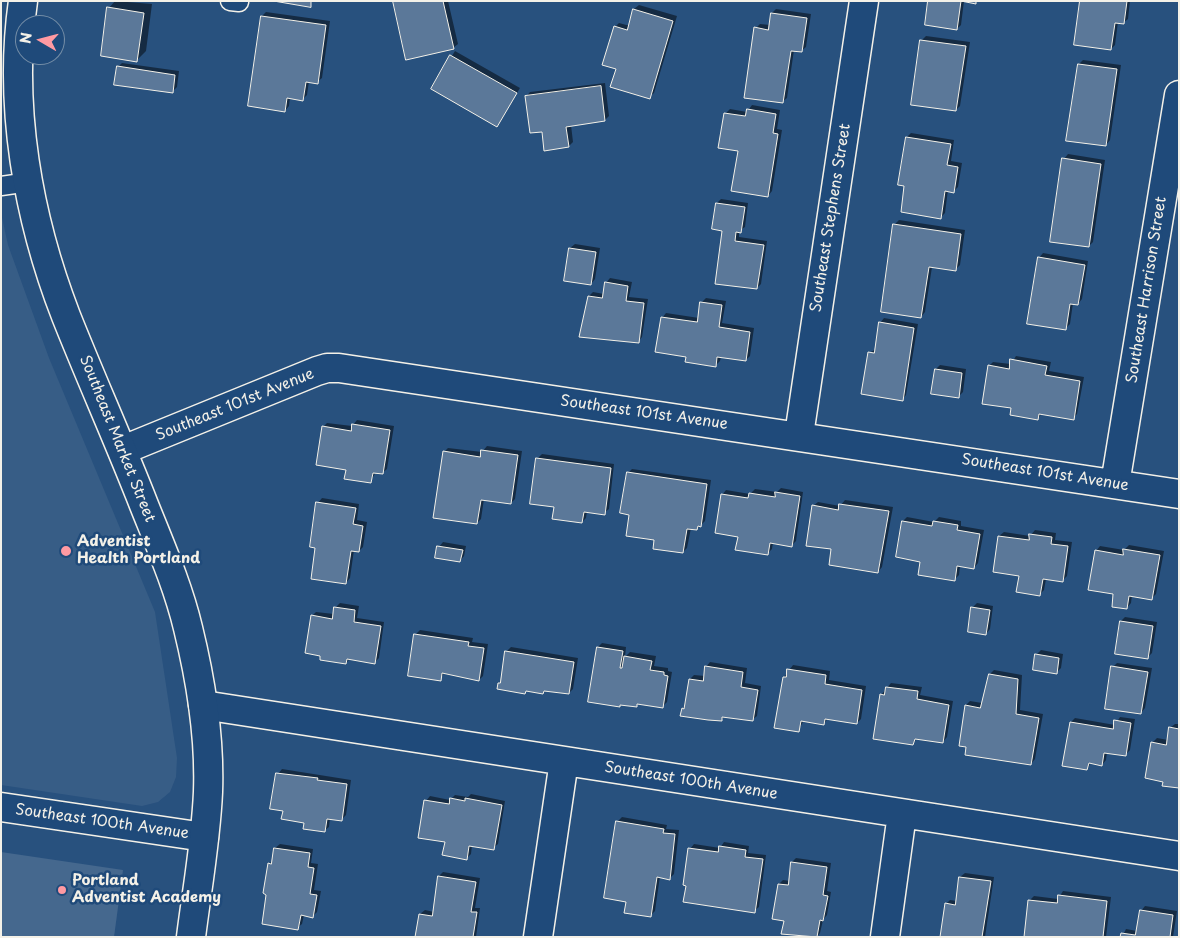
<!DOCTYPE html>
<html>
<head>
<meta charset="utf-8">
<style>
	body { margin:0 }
	#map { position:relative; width:1180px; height:938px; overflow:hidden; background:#28517e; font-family:"Playpen Sans",sans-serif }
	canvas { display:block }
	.frame { position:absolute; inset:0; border:2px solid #f4f1e8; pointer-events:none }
	.north { position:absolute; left:15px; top:15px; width:50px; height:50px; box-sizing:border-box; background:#1f4a7a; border:1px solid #748da6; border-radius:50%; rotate:278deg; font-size:14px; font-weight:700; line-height:20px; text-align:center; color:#f4f1e8 }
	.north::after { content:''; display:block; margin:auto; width:18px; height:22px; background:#ff9aa2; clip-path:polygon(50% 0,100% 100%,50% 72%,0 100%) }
</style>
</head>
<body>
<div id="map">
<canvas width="1180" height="938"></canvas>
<div class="frame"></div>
<div class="north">N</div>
</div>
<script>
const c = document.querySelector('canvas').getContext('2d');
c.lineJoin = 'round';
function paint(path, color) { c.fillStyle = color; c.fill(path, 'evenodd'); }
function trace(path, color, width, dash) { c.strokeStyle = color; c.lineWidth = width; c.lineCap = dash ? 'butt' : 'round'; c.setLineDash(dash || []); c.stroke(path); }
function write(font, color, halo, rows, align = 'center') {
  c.font = font + ' "Playpen Sans",sans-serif'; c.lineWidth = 5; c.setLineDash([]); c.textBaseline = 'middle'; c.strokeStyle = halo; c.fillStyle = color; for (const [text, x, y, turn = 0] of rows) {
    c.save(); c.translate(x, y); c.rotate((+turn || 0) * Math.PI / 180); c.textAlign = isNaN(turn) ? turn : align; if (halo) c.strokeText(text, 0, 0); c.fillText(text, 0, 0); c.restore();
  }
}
const built = new Path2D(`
	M1,213L8,245L49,358L155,612L177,758L176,777L170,792L158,802L142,806L1,785Z`);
const green = new Path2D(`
	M1,852L123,870L114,937H1Z`);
const shadow = new Path2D(`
	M115,1L152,4L146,51L137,60L109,8Z
	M394,1H448L458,44L453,48Z
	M930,1H964L961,25L957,29Z
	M1082,1H1130L1128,19L1123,23L1118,22L1115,45L1111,49Z
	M639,5L677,16L654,93L649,97L615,27L619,23L630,26L634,9Z
	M776,9L811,14L806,47L801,51L794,50L787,98L782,102L756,28L760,24L770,25L772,13Z
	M266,12L330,21L322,78L317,82L309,81L307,95L303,99L290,97L289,106L285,111L262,16Z
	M926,36L970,42L960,106L956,110L922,40Z
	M455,51L520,88L497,125L432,88Z
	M1083,60L1121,65L1110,140L1106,145L1079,64Z
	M122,63L179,71L177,87L172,92L118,67Z
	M605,83L609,116L605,120L571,125L573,142L569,146L543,130L526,97L530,92Z
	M752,105L780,110L777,129L782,130L772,191L768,196L725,114L730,109L747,112Z
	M911,133L954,140L951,161L962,163L958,187L954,191L948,190L945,213L940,218L906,185L907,137Z
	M1068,154L1105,160L1093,242L1089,246L1064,159Z
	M721,199L748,203L745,227L739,231V237L767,241L761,284L757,288L717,203Z
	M899,220L965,230L960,265L955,270L932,267L925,312L921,317L894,225Z
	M575,244L600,248L595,279L591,284L570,248Z
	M1043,253L1088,261L1082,299L1078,304L1073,303L1070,324L1065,329L1039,258Z
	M610,278L632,282L629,297L648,299L642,337L638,342L580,336L589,296L593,292L604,294L606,283Z
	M706,298L726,301L722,323L754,328L750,356L746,360L721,356L720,361L715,366L688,356L662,318L666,313L699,318L702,302Z
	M884,318L918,324L906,395L902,400L869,353L876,349L880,323Z
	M1016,356L1051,362L1049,371L1084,377L1077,414L1073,418L1042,413L1038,419L1012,407L989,366L993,362L1011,364Z
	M940,365L966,369L963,392L958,397L936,369Z
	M357,420L394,426L387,469L382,473L376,472L370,482L347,469L323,427L327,423L352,426Z
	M487,446L522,451L515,499L511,503L484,499L481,519L477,523L444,452L448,448L482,452Z
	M542,454L614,464L609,509L604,513L587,511L586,518L582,522L555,506L538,458Z
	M632,469L711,480L705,521L697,529L691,528L687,548L683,552L656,538L630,514L628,473Z
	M781,488L803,492L796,541L791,546L773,542L772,549L767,554L739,536L722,495L726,490L750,494L755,489L777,492Z
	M322,498L359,504L357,520L367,522L363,547L359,551L354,550L350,578L346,583L317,546L318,503Z
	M845,500L893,507L882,567L878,572L833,548L813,506L818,502L840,506Z
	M907,517L934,522L939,517L961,521V526L984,530L978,563L974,568L960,566L959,575L954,580L922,561L903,521Z
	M1035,530L1056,533L1055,540L1072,542L1067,576L1062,581L1046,579L1044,590L1040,594L1020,575L999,536L1004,532L1030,536Z
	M443,542L466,546L464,556L460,561L439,547Z
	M1129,545L1164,551L1156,594L1152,598L1132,595L1131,603L1127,608L1115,593L1096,551L1100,546L1124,550Z
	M340,603L359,606L357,618L384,622L379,658L374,663L350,659L346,663L322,655L312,616L316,612L334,614L335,608Z
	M977,603L993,606L990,629L986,634L973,607Z
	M1125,617L1157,622L1152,653L1147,658L1121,621Z
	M420,630L473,638L472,642L488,644L483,676L479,680L445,672L440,679L409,675L416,634Z
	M602,643L626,647L625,657L630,652L656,656L654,666L668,668V671L672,672L667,702L663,706L639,703L636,706L622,704L619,706L598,647Z
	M511,647L578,658L573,689L569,693L546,690L543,693L527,690L525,692L499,684L502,681L507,651Z
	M1041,650L1063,654L1061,668L1056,673L1036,655Z
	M710,662L747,668L745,683L761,686L757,716L752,720L725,716L721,720L682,715L690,679L694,675L705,676L706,667Z
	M1117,663L1152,668L1145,708L1141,713L1113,667Z
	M793,665L830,671L829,680L866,686L861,719L857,723L828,718L824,724L804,720L798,731L784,677Z
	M994,670L1022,675L1020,710L1043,714L1035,759L1031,764L966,705L970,701L982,703L990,674Z
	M891,683L922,687L920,695L953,701L947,737L943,742L917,738L913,744L881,695Z
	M1120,717L1135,719L1130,750L1125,755L1107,752L1106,760L1102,765L1091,763L1087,769L1071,722L1075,718L1115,725Z
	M1175,724H1179V787L1152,743L1157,738L1168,740L1170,728Z
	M282,769L351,780L346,815L341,820L330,818L329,827L324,831L284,810L278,774Z
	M471,794L505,801L498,844L493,848L472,845L471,854L467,858L446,841L426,801L430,796L450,800L455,795L468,797Z
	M622,817L667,825L666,829L679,830L674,874L670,878L660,876L655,911L650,916L617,822Z
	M724,842L749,846L748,853L766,855L759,907L754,911L687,884L690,849L694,844L720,848Z
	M280,844L313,849L311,863L318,864L314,890L321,891L317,912L313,916L304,915L302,924L297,928L267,894L269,864L273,860L275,848Z
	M796,858L831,863L827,891L831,892L827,915L823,920L820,933L817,937L783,933L785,920L779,884L783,880L790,881L792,862Z
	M443,872L480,878L475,908H480L476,937H417L420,914L425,910L434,912L439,876Z
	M965,873L994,877L985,937H941L946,904L950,900L957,901L960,877Z
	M1063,891L1111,897L1106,937H1025L1030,900L1034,896L1058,899Z
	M1145,906L1177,911L1173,937H1122L1126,929L1137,931L1141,911Z`);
const building = new Path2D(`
	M274,1H311V7Z
	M393,1H443L454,49L406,60Z
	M928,1H976V4L961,1L957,30L925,25Z
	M1080,1H1127L1124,24L1115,23L1111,50L1074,45Z
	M107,7L144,13L137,62L101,56Z
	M633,9L673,21L650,99L610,87L616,69L602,65L614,26L627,30Z
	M771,13L807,18L802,52L791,51L783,103L744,98L754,27L768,30Z
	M261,16L326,25L318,84L306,82L303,101L287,98L285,112L248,106Z
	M920,40L966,46L956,111L911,105Z
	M450,55L517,93L497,127L431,89Z
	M1078,64L1117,69L1106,146L1066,141Z
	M117,66L175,75L173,93L114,85Z
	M601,86L605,121L566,127L569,147L544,151L542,132L530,133L525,96Z
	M747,109L776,114L773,133L778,134L768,197L731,191L738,151L718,148L724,113L745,116Z
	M906,137L951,144L947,165L958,167L954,193L945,191L941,219L901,212L904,186L898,185Z
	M1062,158L1101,164L1089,247L1050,242Z
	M716,203L745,207L741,233L736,232L735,241L764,245L757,289L715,284L722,231L712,229Z
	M893,224L961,234L956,271L929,267L921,318L881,312Z
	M569,248L596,252L591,285L564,281Z
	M1038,257L1085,265L1078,305L1070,304L1066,330L1027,324Z
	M605,282L628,286L626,301L644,303L639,343L579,337L588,296L602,298Z
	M700,302L722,305L719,327L750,332L746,361L717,357L716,367L685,362L686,357L655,352L661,317L697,322Z
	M879,322L914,328L903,401L861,394L868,352L874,353Z
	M1010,359L1047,366L1045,375L1080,381L1074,420L1039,414L1038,420L1010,415L1011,408L982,404L988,365L1009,369Z
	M935,369L962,373L959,398L931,394Z
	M352,424L390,430L383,474L373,473L371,483L344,479L346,470L316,465L322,426L351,431Z
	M481,450L518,455L511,504L481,500L477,524L433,518L443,451L480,457Z
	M536,458L611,468L605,515L584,512L582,523L552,519L554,507L530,504Z
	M627,472L707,484L701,527L698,526L697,530L687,529L683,553L653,549L654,540L626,536L629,515L620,513Z
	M775,492L800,496L792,547L770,543L768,555L735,550L738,537L715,533L721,494L748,498L749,493L775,497Z
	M316,502L356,508L353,524L363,526L359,552L351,551L346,584L311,579L315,548L310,547Z
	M839,504L889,511L878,573L829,565L831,549L806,546L812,505L838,510Z
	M902,521L932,526L933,521L958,525L957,530L980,534L974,569L957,566L955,581L918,575L920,562L896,557Z
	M1029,534L1052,537L1051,544L1068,546L1063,582L1043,579L1040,596L1016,592L1019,576L993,572L998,536L1029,540Z
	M437,546L463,550L460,562L435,558Z
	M1123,549L1160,555L1152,600L1129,596L1127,609L1112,607L1113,594L1088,590L1095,550L1123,555Z
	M334,607L355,610L354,622L381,626L375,664L347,659L346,664L320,660V656L305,653L311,615L332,619Z
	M971,607L990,610L986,635L968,632Z
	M1120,621L1153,626L1148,659L1115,654Z
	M414,634L469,642L468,646L484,648L479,681L442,673L441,681L408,676Z
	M597,647L623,651L620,668H622L624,656L652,661L650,670L664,672V675L668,676L663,708L637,704V707L620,705V707L588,702Z
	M505,651L574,662L569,694L544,691L543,694L526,691L525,694L497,689L498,683H500Z
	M1035,654L1059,658L1057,674L1033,670Z
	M705,666L743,672L741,687L758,690L753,721L722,717V721L708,720L680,716L682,708L684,709L689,679L703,681Z
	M1111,666L1148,672L1141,714L1105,709Z
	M787,669L826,675L825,684L862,690L857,724L825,719L824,725L801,721L799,732L774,728L783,677H786Z
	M989,674L1018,679L1016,714L1039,718L1031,765L965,755L966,747L959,746L965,705L980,708Z
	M886,687L918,691L917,699L949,705L943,743L915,739L913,745L873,739L880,694L884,695Z
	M1114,720L1131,723L1126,756L1104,753L1102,766L1089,763L1087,770L1062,766L1070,722L1113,729Z
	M1169,727L1179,729V788L1162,786L1163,782L1145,778L1151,742L1166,745Z
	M276,773L318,778L317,780L347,784L342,821L327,819L325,832L303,829L304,823L281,819L283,811L270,809Z
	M450,798L465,801V798L502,805L494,850L469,846L467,860L442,855L445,842L418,838L424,800L449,804Z
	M616,821L664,829L663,833L675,834L670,880L657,877L651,917L624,913L626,902L604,898Z
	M719,846L746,850L745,857L763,859L755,913L683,902L686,886L683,885L688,848L718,852Z
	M274,848L310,853L308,867L314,868L310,894L317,895L313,918L301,915L298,930L262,924L266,895L263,893L268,863L271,864Z
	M791,862L827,867L823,895L828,896L823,921L820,920L817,937L781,934L784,921L772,919L778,884L788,885Z
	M438,876L476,882L471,912H477L473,937H415L419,914L432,916Z
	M959,877L991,881L982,937H940L945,903L955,905Z
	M1058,895L1107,901L1103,937H1024L1028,900L1057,903Z
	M1140,910L1173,915L1170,937H1120L1121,933L1135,935Z`);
const lane = new Path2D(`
	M230,1L239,2
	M1,186L29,182`);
const street = new Path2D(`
	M799,435L864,1
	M123,450L317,371L327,368H339L1179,494
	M1115,484L1179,95
	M203,705L1179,856
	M1,807L204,837
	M538,937L564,761
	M885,937L902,814`);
const secondary = new Path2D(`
	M23,1C8,106 28,218 66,316C91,379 119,441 144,505C160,545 178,586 188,628C201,681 210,738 208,792C206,840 197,889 191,937`);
const markers = [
	[66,551,6,"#ff9aa2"],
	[62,890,5,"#ff9aa2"]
];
const streetNames = [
	["Southeast Stephens Street",831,218,-81],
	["Southeast Harrison Street",1147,290,-81],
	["Southeast 101st Avenue",235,405,-22],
	["Southeast 101st Avenue",644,413,8],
	["Southeast Market Street",117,439,68],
	["Southeast 101st Avenue",1045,473,9],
	["Southeast 100th Avenue",691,781,9],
	["Southeast 100th Avenue",102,822,8]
];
const poiNames = [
	["Adventist",77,542],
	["Health Portland",77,559],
	["Portland",72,881],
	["Adventist Academy",72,898]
];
paint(built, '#375d86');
paint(green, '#45688e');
paint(shadow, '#0007');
paint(building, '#5b7899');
trace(building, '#f4f1e8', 1);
trace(lane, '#f4f1e8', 21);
trace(street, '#f4f1e8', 31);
trace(secondary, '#f4f1e8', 31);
trace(lane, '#1f4a7a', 18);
trace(street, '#1f4a7a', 28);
trace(secondary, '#1f4a7a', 28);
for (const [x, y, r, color] of markers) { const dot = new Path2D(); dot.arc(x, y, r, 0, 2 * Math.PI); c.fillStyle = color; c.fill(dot); trace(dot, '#1f4a7a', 2); }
write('15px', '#f4f1e8', '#1f4a7a', streetNames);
write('bold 15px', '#f4f1e8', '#1f4a7a', poiNames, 'left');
</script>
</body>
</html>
